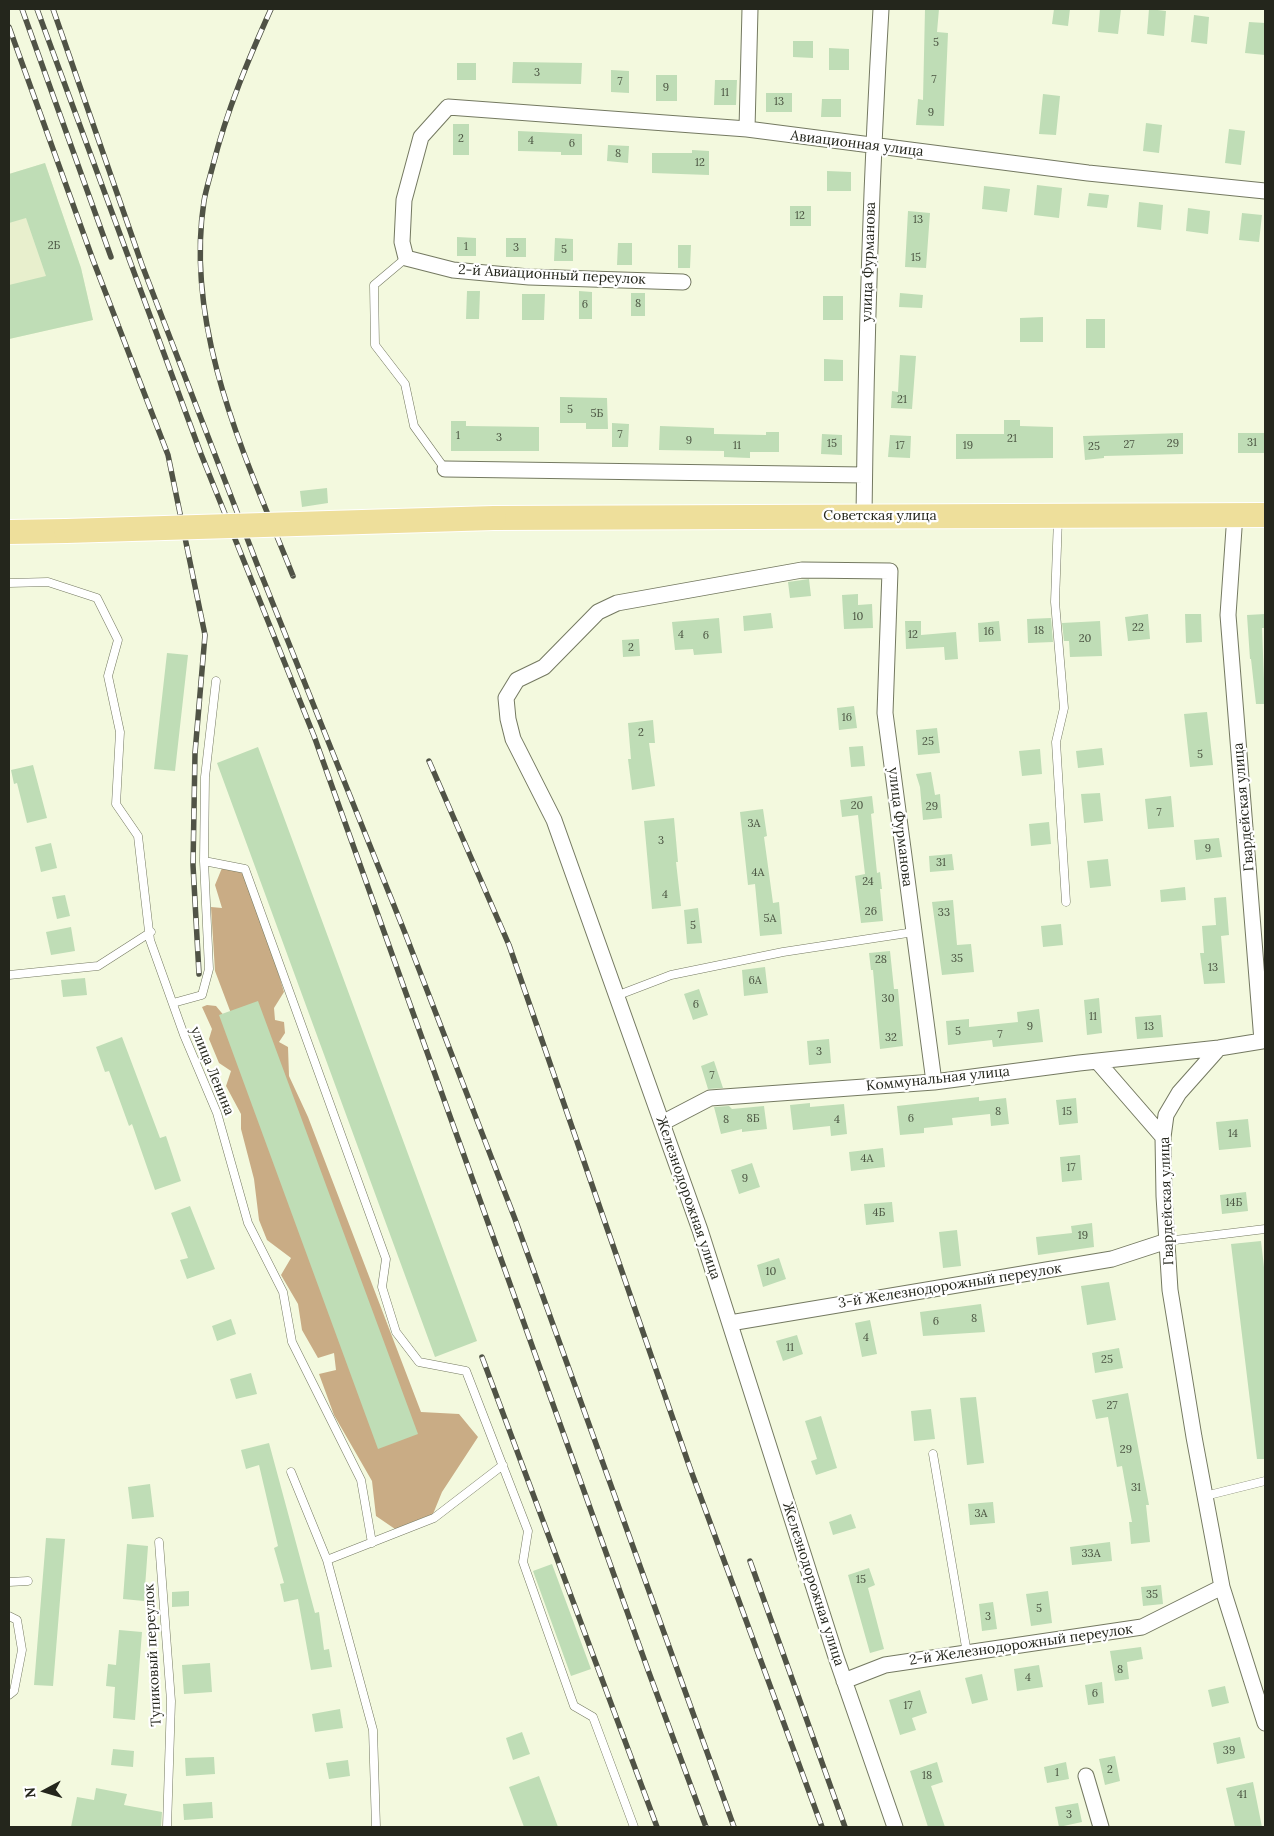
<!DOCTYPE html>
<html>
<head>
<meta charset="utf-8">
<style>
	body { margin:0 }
	#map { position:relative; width:1274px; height:1836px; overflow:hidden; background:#f3f9de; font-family:Lora,serif }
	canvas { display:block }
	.frame { position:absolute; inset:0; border:10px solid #24261c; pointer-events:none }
	.north { position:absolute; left:20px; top:1766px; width:50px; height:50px; -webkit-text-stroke:4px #fff; paint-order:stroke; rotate:264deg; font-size:14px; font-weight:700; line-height:20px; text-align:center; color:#24261c }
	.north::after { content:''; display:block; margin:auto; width:18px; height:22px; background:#24261c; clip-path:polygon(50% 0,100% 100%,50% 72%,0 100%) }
</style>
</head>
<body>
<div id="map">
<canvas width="1274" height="1836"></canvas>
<div class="frame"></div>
<div class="north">N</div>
</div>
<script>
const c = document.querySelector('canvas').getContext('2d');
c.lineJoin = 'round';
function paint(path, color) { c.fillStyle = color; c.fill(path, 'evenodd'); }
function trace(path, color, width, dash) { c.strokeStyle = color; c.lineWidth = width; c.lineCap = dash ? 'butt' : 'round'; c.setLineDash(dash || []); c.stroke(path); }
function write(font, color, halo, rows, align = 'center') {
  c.font = font + ' Lora,serif'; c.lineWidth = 4.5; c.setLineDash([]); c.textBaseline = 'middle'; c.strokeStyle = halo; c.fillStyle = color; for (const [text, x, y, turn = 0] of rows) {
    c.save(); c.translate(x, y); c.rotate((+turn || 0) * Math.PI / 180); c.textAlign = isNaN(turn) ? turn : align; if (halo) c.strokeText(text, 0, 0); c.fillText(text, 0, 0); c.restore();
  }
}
const built = new Path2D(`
	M45,163L81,268L93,320L9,339V174Z`);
const forest = new Path2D(`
	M222,868L248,871L284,992L274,1008L275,1020L284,1022L285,1033L279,1042L288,1047L289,1076L308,1117L421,1412L459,1414L478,1437L442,1492L433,1514L395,1529L376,1516L372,1481L334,1415L319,1374L336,1370L334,1353L318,1358L302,1330L298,1304L281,1275L291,1258L267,1240L259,1220L254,1179L241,1129V1114L226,1086L231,1071L219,1063L209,1039L212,1029L202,1007L207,1005L216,1006L226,1018L232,1016L215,971L211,907L222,908L215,885Z`);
const building = new Path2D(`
	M925,9H939L937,32L948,33L944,126L916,125L918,99L923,100Z
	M1054,9H1070L1068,26L1052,24Z
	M1100,9H1121L1118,34L1098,32Z
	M1149,9L1166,11L1164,36L1147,34Z
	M1194,15L1209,17L1207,44L1191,42Z
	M1249,22L1265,23V55L1245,53Z
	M793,41H813V58L793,57Z
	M829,48L849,49V70H829Z
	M513,62L582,63L581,84L512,83Z
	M457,63H476V80H457Z
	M611,70L629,71V93L611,92Z
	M656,75H677V101H656Z
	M715,80H737L736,105H714Z
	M766,93H792V112H766Z
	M1043,94L1060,96L1056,135L1039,134Z
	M822,99H841V117H821Z
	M1146,123L1162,125L1159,153L1143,151Z
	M453,124H469V155H453Z
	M1229,129L1245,131L1241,165L1225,163Z
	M518,131L582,134V155H561V152L518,151Z
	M608,145L629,146L628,163L607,161Z
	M692,150L709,151V175L652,173V153H692Z
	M45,163L81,268L93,320L9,339V285L46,276L26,218L9,223V174Z
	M827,171L851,172V191H827Z
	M1037,185L1062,188L1059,218L1034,215Z
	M984,186L1010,189L1007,212L982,209Z
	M1089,193L1109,195L1107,208L1087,206Z
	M1139,202L1163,205L1161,230L1137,227Z
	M790,206H811V226H790Z
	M1188,208L1210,211L1208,234L1186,231Z
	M908,211L930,213L926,268L905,267Z
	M1242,213L1262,215L1259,242L1239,240Z
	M457,237L476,238V256H457Z
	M506,238H526V257H506Z
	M555,238L573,239V261H554Z
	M618,243H632V265H617Z
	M678,245H691L690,268H678Z
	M467,291H480L479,319H466Z
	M579,291L592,292V319H579Z
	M631,293H645V316H631Z
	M900,293L923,295L922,308L899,307Z
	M522,294H545L544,320H522Z
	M823,296H843V320H823Z
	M1043,317V342H1020V318Z
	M1086,319H1105V348H1086Z
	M900,355L916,356L912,409L891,408L892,391L898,392Z
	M824,359L843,360V381H824Z
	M560,397L607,398L608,429H586V423H560Z
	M1004,420H1020V426L1053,427V458L956,459V434H1004Z
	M451,421H466V426L539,427V451H451Z
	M612,423L629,424L628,447H612Z
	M660,426L714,428V434L766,435V432H779V452H750V458L724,457V451L659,450Z
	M1183,433V454L1104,456V458L1085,460L1083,436Z
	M1238,433H1265V453H1238Z
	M822,434L842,435V455L821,454Z
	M890,435L911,436L910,458L888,457Z
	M327,488L328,503L302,507L300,491Z
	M809,579L811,596L790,598L788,582Z
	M858,594V605L872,604L873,628L844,629L842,595Z
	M771,613L773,628L744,631L743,616Z
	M1148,614L1150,639L1128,641L1125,617Z
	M1185,614H1201L1202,642L1186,643Z
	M1265,614V628H1262L1265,704H1256L1251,659H1250L1247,615Z
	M719,618L722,653L694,655L693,649L675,650L672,622Z
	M1051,618L1053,642L1028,643L1027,619Z
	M905,621H921V635L956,632L958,659L945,660L944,647L906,649Z
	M999,621L1001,641L979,642L978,623Z
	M1100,621L1102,656L1070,657L1069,641H1064L1062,623Z
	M639,639L640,656L623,657L622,640Z
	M167,653L188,655L175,771L154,769Z
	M854,706L857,728L839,730L837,708Z
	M1207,712L1213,765L1190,767L1184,714Z
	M653,720L655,743H649L655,786L632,790L628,759H631L628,723Z
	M937,728L940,753L918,755L916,730Z
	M863,746L865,766L851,767L849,747Z
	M258,747L477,1341L435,1357L217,763Z
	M1102,748L1104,765L1078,768L1076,751Z
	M1040,749L1042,774L1022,776L1019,751Z
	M33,765L47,818L27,823L17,783L14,784L11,770Z
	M931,772L935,795L940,794L942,818L923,820L920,787L916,774Z
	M1100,793L1103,821L1084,823L1081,794Z
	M872,796L874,813L871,814L877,873L880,872L882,889H880L883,921L861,923L855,876L865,874L858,815L842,817L840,800Z
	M1171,796L1174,827L1148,829L1145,799Z
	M763,809L767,836L764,837L773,903L779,902L782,934L760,936L755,884L748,885L740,812Z
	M674,818L678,862H676L681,906L652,909L644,821Z
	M1049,822L1051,844L1031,846L1029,824Z
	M1219,838L1222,857L1196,860L1194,840Z
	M51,843L57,868L41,872L35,847Z
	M952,854L954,870L930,872L929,856Z
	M1108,859L1111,886L1090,888L1087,861Z
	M1185,887L1186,900L1161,902L1160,890Z
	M65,895L70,916L57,919L52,897Z
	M1226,897L1229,935L1221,936L1225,983L1204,984L1200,953H1204L1202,926L1216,925L1214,898Z
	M953,900L957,945L971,944L974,972L942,975L932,902Z
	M698,908L702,943L687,944L684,910Z
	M1061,924L1063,945L1043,947L1041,926Z
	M71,927L75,951L51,955L46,932Z
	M890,951L894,989H898L903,1046L880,1049L873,970H871L869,953Z
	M765,967L768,993L744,996L742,970Z
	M85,978L87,995L63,997L61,980Z
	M699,989L708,1015L693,1020L684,994Z
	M1099,998L1102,1033L1087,1035L1084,1000Z
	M258,1001L418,1434L378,1449L219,1015Z
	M1039,1009L1043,1042L993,1047L992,1040L948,1045L946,1021L969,1019V1027L1018,1022L1017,1012Z
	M1161,1015L1163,1037L1137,1039L1135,1017Z
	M122,1037L160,1138L166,1136L181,1181L155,1190L132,1124L129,1126L109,1071L105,1072L96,1047Z
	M829,1039L831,1063L809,1065L807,1041Z
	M714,1061L723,1088L708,1089L701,1066Z
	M979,1097V1101L1006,1098L1009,1124L991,1126L990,1114L952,1118L953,1125L924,1128V1133L900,1135L897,1106Z
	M1076,1098L1078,1123L1059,1125L1056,1100Z
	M810,1103V1107L844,1104L847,1134L831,1136L830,1126L793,1130L790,1105Z
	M729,1106L732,1109L764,1106L767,1129L742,1132V1129L721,1134L714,1107Z
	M1248,1119L1251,1147L1219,1150L1216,1122Z
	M883,1148L885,1167L851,1171L849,1152Z
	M1080,1155L1082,1180L1062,1182L1060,1157Z
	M752,1163L760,1187L739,1194L731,1170Z
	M1246,1192L1248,1211L1222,1214L1220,1195Z
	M892,1202L894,1222L866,1225L864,1204Z
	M190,1206L215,1269L187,1279L180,1260L188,1258L171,1213Z
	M1092,1223L1094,1247L1038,1255L1036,1237L1072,1233L1071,1226Z
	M957,1230L961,1266L943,1268L939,1232Z
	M1261,1241L1265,1276V1459H1257L1231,1244Z
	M779,1258L786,1279L763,1287L757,1265Z
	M1109,1282L1116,1320L1087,1325L1081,1286Z
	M981,1304L985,1332L923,1336L920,1312Z
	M231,1319L236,1334L217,1341L212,1326Z
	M870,1320L877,1354L862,1357L855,1323Z
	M797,1335L803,1354L783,1361L776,1341Z
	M1119,1348L1123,1368L1095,1373L1092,1353Z
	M251,1373L257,1394L236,1399L230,1379Z
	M1128,1393L1149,1505H1146L1150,1542L1131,1544L1129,1522H1132L1122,1466L1117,1467L1108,1417L1096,1419L1092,1400Z
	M976,1397L984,1463L967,1465L960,1398Z
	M931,1409L935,1439L914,1441L911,1411Z
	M821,1416L837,1468L816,1475L811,1461L817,1459L805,1421Z
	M269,1443L315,1613L319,1612L324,1650L329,1649L332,1667L311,1670L298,1599L284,1602L280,1584L284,1583L274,1548L278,1546L259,1465L246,1469L241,1450Z
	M150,1484L154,1517L132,1519L128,1487Z
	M993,1502L995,1523L970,1525L968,1504Z
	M851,1514L856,1528L833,1535L829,1522Z
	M46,1538L65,1539L53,1686L34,1685Z
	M1110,1542L1112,1561L1072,1565L1070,1547Z
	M127,1544L148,1546L144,1601L123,1599Z
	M552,1564L591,1669L571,1676L533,1571Z
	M869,1568L875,1585L868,1588L884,1649L870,1653L848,1575Z
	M1161,1585L1163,1604L1143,1606L1141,1587Z
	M189,1591V1606L172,1607V1592Z
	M1048,1591L1052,1623L1031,1626L1026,1594Z
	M993,1602L997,1629L982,1631L979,1604Z
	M119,1630L142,1632L135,1720L113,1718L115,1687L106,1686L108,1664L116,1665Z
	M1141,1647L1143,1659L1127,1662L1129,1679L1115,1681L1110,1651Z
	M210,1663L212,1692L184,1694L182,1665Z
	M1039,1665L1043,1687L1017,1691L1014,1669Z
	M982,1674L988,1700L972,1704L965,1678Z
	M1102,1682L1104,1703L1088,1705L1085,1685Z
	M1225,1686L1229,1703L1212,1707L1208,1690Z
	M920,1690L927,1713L912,1718L916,1730L900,1735L889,1700Z
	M340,1709L343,1728L315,1732L312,1714Z
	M522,1732L530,1754L513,1760L506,1738Z
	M1240,1737L1245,1758L1217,1764L1213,1743Z
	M113,1749L134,1751L133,1767L111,1765Z
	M1115,1756L1120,1781L1105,1785L1099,1759Z
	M214,1757L215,1774L186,1776L185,1758Z
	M348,1760L350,1776L329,1779L326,1763Z
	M937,1762L943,1782L931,1786L945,1827H928L910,1771Z
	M1066,1762L1069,1779L1047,1783L1044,1767Z
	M539,1776L558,1827H524L509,1787Z
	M1253,1782L1262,1827H1235L1226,1788Z
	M96,1788L127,1794L124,1805L162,1812L161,1827H71L77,1797L94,1800Z
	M212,1802L213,1818L184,1820L183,1804Z
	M1078,1803L1082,1822L1059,1827L1055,1807Z`);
const lane = new Path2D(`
	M406,258L374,285L375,345L405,384L414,426L445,469
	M1058,518L1055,602L1064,708L1056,742L1066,902
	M9,583L48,582L97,598L118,640L108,676L120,732L116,804L138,836L150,940L184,1035L217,1113L248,1223L283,1292L292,1342L361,1480L372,1543
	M204,861L245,869L386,1259L382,1287L396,1332L419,1362L466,1371L528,1531L523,1562L574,1706L593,1717L634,1827
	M9,975L98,966L151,932
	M616,996L671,975L783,952L914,932
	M173,1003L202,995L209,969L204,861L205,777L216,681
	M1167,1241L1265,1229
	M933,1454L967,1653
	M291,1472L327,1560L373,1730L376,1827
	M1205,1496L1265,1481
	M159,1542L171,1701L167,1827
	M327,1560L434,1518L503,1465
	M9,1582L28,1581
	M9,1616L17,1620L22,1650L14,1691L9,1695`);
const street = new Path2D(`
	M747,129L750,9
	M683,282L529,277L453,270L406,258L402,242L404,200L421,137L448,107L747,129L1088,173L1265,191
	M445,469L864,475
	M864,516C866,347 871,178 881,9
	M1219,1048L1179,1093L1166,1115L1163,1137L1164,1196L1170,1290L1194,1437L1222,1587L1265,1723
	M1097,1061L1163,1137
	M662,1123L710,1098L934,1082L1079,1063L1219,1048L1262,1041L1228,615L1235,514
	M730,1323L1112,1259L1167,1241
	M844,1681L885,1665L1142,1627L1222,1587
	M1086,1776L1101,1827
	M895,1827L836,1657L700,1230L554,820L513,739L508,719L506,698L517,680L544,667L598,612L617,603L802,570L890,571L885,713L934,1082`);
const primary = new Path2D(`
	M494,518L1265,515
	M9,532L66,531`);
const rail = new Path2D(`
	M22,9L111,257
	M37,9L201,454L314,736L648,1670L706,1827
	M53,9L142,265L257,564L405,933L515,1219L734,1827
	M271,9C248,60 227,110 213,165C210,177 206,189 204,201C184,331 246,458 293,576
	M9,27L93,260L168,455L205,635L195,753L193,865L199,974
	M429,761L509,945L690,1468L822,1827
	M482,1357L657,1827
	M750,1561L845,1827`);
const primaryBridge = new Path2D(`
	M66,531L494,518`);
const numberNames = [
	["5",936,43],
	["3",537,73],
	["7",934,80],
	["7",620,82],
	["9",666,88],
	["11",725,93],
	["13",779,102],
	["9",931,113],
	["2",461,139],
	["4",531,141],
	["6",572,144],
	["8",618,154],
	["12",700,163],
	["12",800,216],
	["13",918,220],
	["2Б",54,246],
	["1",466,247],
	["3",516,248],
	["5",564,250],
	["15",916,258],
	["8",638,304],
	["6",585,305],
	["21",902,400],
	["5",570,410],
	["5Б",597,414],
	["7",620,435],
	["1",458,436],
	["3",499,438],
	["21",1012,439],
	["9",689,441],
	["31",1252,443],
	["15",832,444],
	["29",1173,444],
	["27",1129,445],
	["11",737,446],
	["17",900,446],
	["19",968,446],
	["25",1094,447],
	["10",858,617],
	["22",1138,628],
	["18",1039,631],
	["16",989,632],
	["4",681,635],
	["12",913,635],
	["6",706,636],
	["20",1085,639],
	["2",631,648],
	["16",847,718],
	["2",641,733],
	["25",928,742],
	["5",1200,755],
	["20",857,806],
	["29",932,807],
	["7",1159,813],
	["3А",754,824],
	["3",661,841],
	["9",1208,849],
	["31",941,863],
	["4А",758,873],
	["24",868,882],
	["4",665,895],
	["26",871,912],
	["33",944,913],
	["5А",770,919],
	["5",693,926],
	["35",957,959],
	["28",881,960],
	["13",1213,968],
	["6А",755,981],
	["30",888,999],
	["6",696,1005],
	["11",1093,1017],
	["9",1030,1027],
	["13",1149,1027],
	["5",958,1032],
	["7",1000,1035],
	["32",891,1038],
	["3",819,1052],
	["7",712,1076],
	["8",998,1112],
	["15",1067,1112],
	["8Б",753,1119],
	["6",911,1119],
	["8",726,1120],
	["4",837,1120],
	["14",1233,1134],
	["4А",867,1159],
	["17",1071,1168],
	["9",745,1179],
	["14Б",1234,1203],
	["4Б",879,1213],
	["19",1083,1236],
	["10",771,1272],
	["8",974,1319],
	["6",936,1322],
	["4",866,1338],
	["11",790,1348],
	["25",1107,1360],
	["27",1112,1406],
	["29",1126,1450],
	["31",1136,1488],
	["3А",981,1514],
	["33А",1091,1554],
	["15",861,1580],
	["35",1152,1595],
	["5",1039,1609],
	["3",988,1617],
	["8",1120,1670],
	["4",1028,1678],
	["6",1095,1694],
	["17",908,1706],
	["39",1229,1751],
	["2",1110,1770],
	["1",1057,1773],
	["18",927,1776],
	["41",1242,1795],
	["3",1069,1815]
];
const streetNames = [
	["Авиационная улица",857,144,7],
	["улица Фурманова",869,262,-88],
	["2-й Авиационный переулок",552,275,3],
	["Советская улица",880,516],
	["Гвардейская улица",1244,807,-95],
	["улица Фурманова",900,827,83],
	["улица Ленина",212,1071,68],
	["Коммунальная улица",938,1079,-6],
	["Железнодорожная улица",688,1198,71],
	["Гвардейская улица",1167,1201,-92],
	["3-й Железнодорожный переулок",950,1286,-9],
	["Железнодорожная улица",813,1584,72],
	["2-й Железнодорожный переулок",1021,1645,-8],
	["Тупиковый переулок",153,1655,-93]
];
paint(built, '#e8efcd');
paint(forest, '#c9ac85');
paint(building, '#bfddb6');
trace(lane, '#747961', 9);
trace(street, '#747961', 17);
trace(primary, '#fff', 26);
trace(lane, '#fff', 8);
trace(street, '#fff', 15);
trace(primary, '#eedf9b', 24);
trace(rail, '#505346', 5.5);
trace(rail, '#fff', 4, [11]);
trace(primaryBridge, '#fff', 26, []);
trace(primaryBridge, '#eedf9b', 24);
write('11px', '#4b5442', null, numberNames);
write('14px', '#24261c', '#fff', streetNames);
</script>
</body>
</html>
